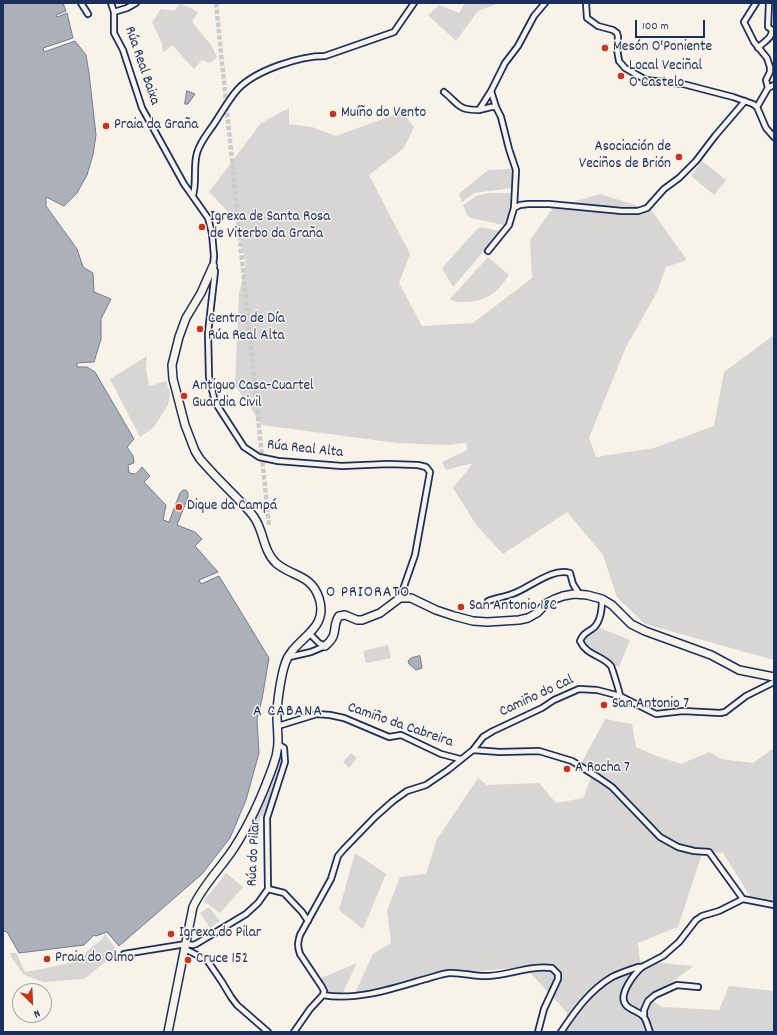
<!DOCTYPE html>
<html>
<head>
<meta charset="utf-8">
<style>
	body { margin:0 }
	#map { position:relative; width:777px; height:1035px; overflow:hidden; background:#f7f3e8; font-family:Dekko,sans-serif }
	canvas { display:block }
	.frame { position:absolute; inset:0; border:4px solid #1b2f5e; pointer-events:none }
	.north { position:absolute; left:12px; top:983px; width:40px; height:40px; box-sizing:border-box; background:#f7f3e8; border:1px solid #9fa5b1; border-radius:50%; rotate:156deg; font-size:11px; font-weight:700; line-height:16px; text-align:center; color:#1b2f5e }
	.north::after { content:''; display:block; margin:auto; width:14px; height:18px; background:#c8321e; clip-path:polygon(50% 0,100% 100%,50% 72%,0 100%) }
	.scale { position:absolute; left:635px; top:20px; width:70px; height:18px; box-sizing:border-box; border:2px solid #1b2f5e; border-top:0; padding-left:5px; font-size:12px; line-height:14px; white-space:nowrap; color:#1b2f5e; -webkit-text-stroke:3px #f7f3e8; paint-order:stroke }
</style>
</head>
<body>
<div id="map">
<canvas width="777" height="1035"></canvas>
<div class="frame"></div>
<div class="north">N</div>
<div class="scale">100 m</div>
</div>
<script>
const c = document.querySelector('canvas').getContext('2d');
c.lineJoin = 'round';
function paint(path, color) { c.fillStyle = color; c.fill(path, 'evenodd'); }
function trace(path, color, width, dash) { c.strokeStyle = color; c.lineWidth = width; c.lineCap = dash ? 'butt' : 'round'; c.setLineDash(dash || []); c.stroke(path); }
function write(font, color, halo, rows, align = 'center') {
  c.font = font + ' Dekko,sans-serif'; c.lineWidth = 3; c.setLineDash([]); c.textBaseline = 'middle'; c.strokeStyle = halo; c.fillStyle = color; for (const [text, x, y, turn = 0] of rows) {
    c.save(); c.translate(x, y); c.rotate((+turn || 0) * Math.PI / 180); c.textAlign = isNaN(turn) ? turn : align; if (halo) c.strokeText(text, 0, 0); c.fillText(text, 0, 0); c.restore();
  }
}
const green = new Path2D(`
	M180,3L198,12L192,22L211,45L217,57L210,63L202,60L194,69L172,45L163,53L162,44L152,22L161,9L174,11Z
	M465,3H499L478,11L456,41L428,15L439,5L459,13Z
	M289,108V124L312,127L336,136L402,112L414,127L404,148L369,175L410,254L399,283L422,326L473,323L532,278L530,240L553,208L600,194L651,210L687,260L666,267L657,292L626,347L589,438L596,457L654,448L714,426L724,372L774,335V660L645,624L617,597L603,555L567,512L503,554L477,526L453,488L473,463L446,470L442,462L467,450L466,443L447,445L397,443L262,425L235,385L239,293L246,264L235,219L209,192L261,123Z
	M702,161L726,180L714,195L691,176Z
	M512,169L513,177L512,188L474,193L462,202L459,194L488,170Z
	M490,193H511L509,216L504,225L471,218L467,215L463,205L476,196Z
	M479,227L501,231L453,287L442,268Z
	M488,257L509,275C497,293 487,301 465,302C459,302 455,303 450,299Z
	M147,356L146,369L149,386L166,381L170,393L168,405L154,427L140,437L110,379Z
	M598,627L630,640L619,667C608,664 582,651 583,637Z
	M388,645L391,658L366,663L363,651Z
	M605,719L632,724L636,747L654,755L681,764L709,752L721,759L753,763L774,748V900L750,896L723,853L702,854L678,927L638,943L640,961L693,966L650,999L662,1007L719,1010L729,986L774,991V1032H563L567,1013L525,967L489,970L355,993L373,954L391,943L387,911L400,877L426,874L437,839L478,778L487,785L539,783L556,803L583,798L591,778L582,762Z
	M281,751H283C284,772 271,796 265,815L261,816L257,834L251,836L246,832Z
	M351,753L357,758L349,768L343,762Z
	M355,853L386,874L363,929L339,910Z
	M226,873L243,887L220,913L204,901Z
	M209,907L220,921L210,928L200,913Z
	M105,934L118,952L84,979L44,982L24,975L12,958L10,953H16L25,972L43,969L81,960C87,947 101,944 105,934Z
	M357,963L342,994H327L319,979Z`);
const water = new Path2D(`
	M3,3H63L66,11L56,15L57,17L67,13L73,38L43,48L44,52L75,41L86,55L89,73L96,135L93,155L87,175L77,193L64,206L46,197V206L77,249L83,267L93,273L94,292L111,299L101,319V339L94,362L77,363V367H87L95,372L134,439L127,447L133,456L134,463L128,465L129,473L136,474L142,467L150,476L144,482L166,505L163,520L169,522L180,493L183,490H186L188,493V497L177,525L195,532L202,539L195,546L218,572L199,580L201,584L219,576L269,658L262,699L257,720L259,753L246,800L230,838L202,874L119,946L107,932L96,936L94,935L84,945L19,953L7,932L3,931Z
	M187,91L195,94L188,104H185Z
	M420,656L422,668L416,670L409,664L408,661L411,658Z`);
const streetTunnel = new Path2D(`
	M216,3L269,526`);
const street = new Path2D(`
	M81,3L88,14
	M111,3L114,12V33L123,50L142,108L184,184L208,218L212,233L214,256L213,266L215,271L208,333L209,377L215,402L244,447L259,457L278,461L342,466L388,464L418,465L426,467L430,472L415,555L400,598
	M586,3L587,18L598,26L613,30L617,33L618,37L617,49L619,61L625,68L646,80L683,84L733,97L753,104L757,107L766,128L774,137
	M756,3L744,22L754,42L767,58L770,67V72L766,80L768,88
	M769,3L768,27L772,30
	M114,12L127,8L136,3
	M758,48C763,42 772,39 772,30
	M444,92C459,104 457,110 479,110L491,91
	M757,107L768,88L774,85
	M479,110L491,107H496
	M193,195C197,182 193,166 197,153C200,142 208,133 214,124C222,112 229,99 238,89C256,70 300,56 325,56L394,32L414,3
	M514,208L516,170L509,149L501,117L496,107L491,91L505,63L518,46L534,16L545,3
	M488,251L509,225L514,208L520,205L528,204H549L622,211H638L647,208L664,189L679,178L696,161L715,136L745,101
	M602,599C602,609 601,623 592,629C586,633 583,634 580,641C587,656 602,655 611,666C612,668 620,693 620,696
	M488,601C496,598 504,597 512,594C528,589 552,567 570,573L573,584L580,595
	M310,634L319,643L325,646
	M289,657L311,652L325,646
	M278,726L317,714L330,715L344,718L389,737L401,735L441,754L460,759
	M473,750L483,737L493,731L542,708L554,700L579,689L597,690L620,696L656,714L683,711L720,713L725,712L746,696L774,682
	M268,889L284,893L302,912L308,921
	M185,949L207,960L222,982L231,997L237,1005L268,1032
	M124,954L186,944L193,945L196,944L246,914L258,903L268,889L267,818L285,762L284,748L279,745
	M642,967C635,973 617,995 626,1005C630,1010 640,1012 644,1017C647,1021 648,1028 650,1032
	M323,995L324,991L322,987L300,954C297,946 298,942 300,935L331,879L338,856L344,849L375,817L393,801L407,791L426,785L448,770L473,750L500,752L539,751L572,761L599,778L612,787L660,837L678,847L694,851L709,852L743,899
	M323,995C355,1001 392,989 422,980C431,978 440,974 449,973C462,972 475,977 488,976C509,975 531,965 552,968L558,974V979L544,1009L538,1032
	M644,1017V1010L648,1001L655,995L677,985L698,987
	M294,1032L310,1009L323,995
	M561,1032C575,1011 590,990 612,977C620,973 630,970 638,967H642L663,956L679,942L696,920L702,916L719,911L743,899L774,905`);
const secondary = new Path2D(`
	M325,646C340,634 331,627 339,616L345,615L357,620H362L380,613L400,598H411L436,610L454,616L473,621L487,622L519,620L528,618L537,613L547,603L555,599L563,596L574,594L587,595L602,599L612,605L631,624L645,631L711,655L739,670L774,677
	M168,1032L193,907C203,885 221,868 234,848C249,825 264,791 273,766C281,745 277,735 277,715C277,702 281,676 285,664C293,638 330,631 319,598C311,574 292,577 276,563C263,551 264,531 254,517C249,510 243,505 238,499C225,486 212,473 200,459L195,451L185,425L173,379L172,365L179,337L186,318L201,293L213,266`);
const markers = [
	[605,48,4,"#c8321e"],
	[621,76,4,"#c8321e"],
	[333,114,4,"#c8321e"],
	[106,126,4,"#c8321e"],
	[679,157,4,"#c8321e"],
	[202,227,4,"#c8321e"],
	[200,329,4,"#c8321e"],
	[184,396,4,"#c8321e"],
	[179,507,4,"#c8321e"],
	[461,607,4,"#c8321e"],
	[604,705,4,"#c8321e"],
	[567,769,4,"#c8321e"],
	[171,934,4,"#c8321e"],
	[47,959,4,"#c8321e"],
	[188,960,4,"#c8321e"]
];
const poiNames = [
	["Mesón O'Poniente",613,48],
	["Local Veciñal",629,67],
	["O Castelo",629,84],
	["Muíño do Vento",341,114],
	["Praia da Graña",114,126],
	["Asociación de",671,148,"right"],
	["Veciños de Brión",671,165,"right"],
	["Igrexa de Santa Rosa",210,218],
	["de Viterbo da Graña",210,235],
	["Centro de Día",208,320],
	["Rúa Real Alta",208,337],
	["Antiguo Casa-Cuartel",192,387],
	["Guardia Civil",192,404],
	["Dique da Campá",187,507],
	["San Antonio 18C",469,607],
	["San Antonio 7",612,705],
	["A Rocha 7",575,769],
	["Igrexa do Pilar",179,934],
	["Praia do Olmo",55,959],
	["Cruce 152",196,960]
];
const streetNames = [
	["Rúa Real Baixa",141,66,71],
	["Rúa Real Alta",305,450,6],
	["Camiño do Cal",537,697,-25],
	["Camiño da Cabreira",400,726,19],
	["Rúa do Pilar",255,853,-87]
];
const neighbourhoodNames = [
	["O PRIORATO",368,594],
	["A CABANA",288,713]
];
paint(green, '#d7d6d4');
paint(water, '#acb0b9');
trace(water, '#727c95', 1);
trace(streetTunnel, '#cbcccc', 4.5, [4.5, 2]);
trace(street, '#1b2f5e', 8);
trace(secondary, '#1b2f5e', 10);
trace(street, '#f7f3e8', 4.5);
trace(secondary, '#f7f3e8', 7);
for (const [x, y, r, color] of markers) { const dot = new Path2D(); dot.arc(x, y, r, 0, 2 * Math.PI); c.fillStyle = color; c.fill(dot); trace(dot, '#f7f3e8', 1.5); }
write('15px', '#1b2f5e', '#f7f3e8', poiNames, 'left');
write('15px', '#1b2f5e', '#f7f3e8', streetNames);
c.letterSpacing = '1px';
write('16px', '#1b2f5e', '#f7f3e8', neighbourhoodNames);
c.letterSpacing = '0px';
</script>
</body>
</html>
